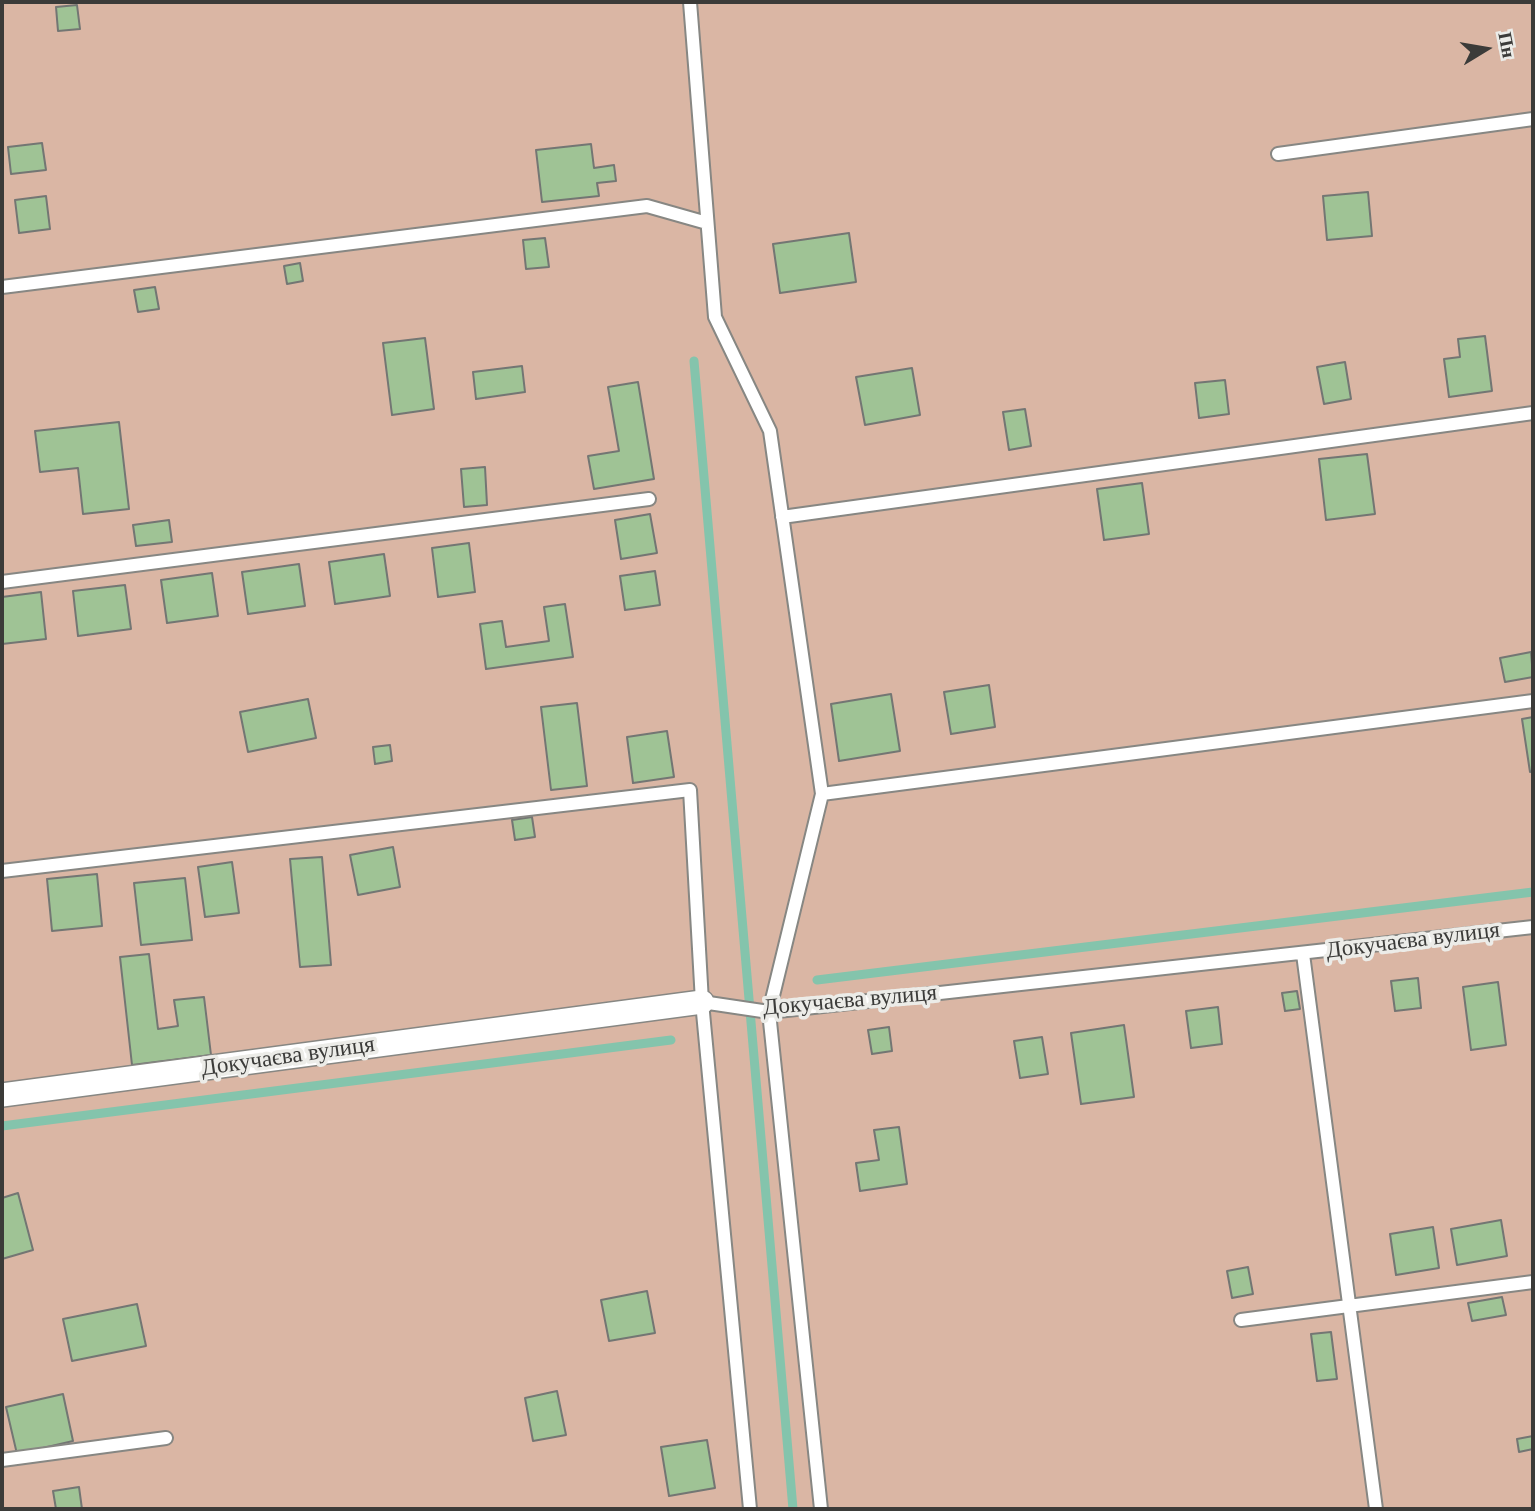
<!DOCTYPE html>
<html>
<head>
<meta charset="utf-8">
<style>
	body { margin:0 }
	#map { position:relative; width:1535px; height:1511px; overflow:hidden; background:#dfdfdb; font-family:"Times New Roman",serif }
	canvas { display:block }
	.frame { position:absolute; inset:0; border:4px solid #3b3b39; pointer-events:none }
	.north { position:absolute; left:1451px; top:14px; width:70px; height:70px; -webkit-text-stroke:5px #ecece8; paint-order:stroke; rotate:79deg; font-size:19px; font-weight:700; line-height:28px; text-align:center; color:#3b3b39 }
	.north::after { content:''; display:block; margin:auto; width:24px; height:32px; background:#3b3b39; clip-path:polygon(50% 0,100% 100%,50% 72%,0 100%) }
</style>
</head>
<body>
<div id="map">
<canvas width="1535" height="1511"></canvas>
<div class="frame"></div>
<div class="north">Пн</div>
</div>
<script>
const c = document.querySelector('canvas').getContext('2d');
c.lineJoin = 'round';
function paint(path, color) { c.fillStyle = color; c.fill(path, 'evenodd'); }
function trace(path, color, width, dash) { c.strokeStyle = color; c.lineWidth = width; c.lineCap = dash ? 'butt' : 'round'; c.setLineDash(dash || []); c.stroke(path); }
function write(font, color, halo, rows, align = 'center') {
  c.font = font + ' "Times New Roman",serif'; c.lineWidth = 7; c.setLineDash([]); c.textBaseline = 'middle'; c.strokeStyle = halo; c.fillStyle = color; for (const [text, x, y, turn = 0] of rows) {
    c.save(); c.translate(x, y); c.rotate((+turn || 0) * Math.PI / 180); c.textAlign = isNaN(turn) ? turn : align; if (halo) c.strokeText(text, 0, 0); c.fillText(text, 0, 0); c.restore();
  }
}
const green = new Path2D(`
	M2,2H1533V1509H2Z`);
const stream = new Path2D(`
	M694,361L793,1509
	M817,980L1533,892
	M2,1126L671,1040`);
const building = new Path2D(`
	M77,5L80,29L58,31L56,7Z
	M42,143L46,170L11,174L8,147Z
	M591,144L594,168L614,165L616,181L597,183L599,196L542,202L536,150Z
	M1368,192L1372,236L1327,240L1323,196Z
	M46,196L50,229L19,233L15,200Z
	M849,233L856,282L780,293L773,244Z
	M545,238L549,267L526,269L523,240Z
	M300,263L303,281L287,284L284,266Z
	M155,287L159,309L138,312L134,290Z
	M1485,336L1492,391L1449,397L1444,359L1460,357L1458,339Z
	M425,338L434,409L392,415L383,343Z
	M1345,362L1351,399L1324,404L1317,367Z
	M522,366L525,392L476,399L473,372Z
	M912,368L920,415L865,425L856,377Z
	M1225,380L1229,414L1199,418L1195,383Z
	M638,382L654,479L594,489L588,456L619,451L608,387Z
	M1025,409L1031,446L1009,450L1003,412Z
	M119,422L129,509L83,514L78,468L40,472L35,431Z
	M1367,454L1375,514L1326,520L1319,459Z
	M485,467L487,505L464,507L461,469Z
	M1142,483L1149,534L1104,540L1097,489Z
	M650,514L657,553L621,559L615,520Z
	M169,520L172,542L136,546L133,525Z
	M469,543L475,592L438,597L432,548Z
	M384,554L390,596L335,604L329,562Z
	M299,564L305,606L248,614L242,572Z
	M655,571L660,605L625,610L620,576Z
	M212,573L218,616L167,623L161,580Z
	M125,585L131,629L78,636L73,591Z
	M41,592L46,639L2,644V597Z
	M565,604L573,657L486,669L480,624L502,621L506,647L549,641L544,607Z
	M1531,652L1533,677L1505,682L1500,658Z
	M989,685L995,727L951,734L944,692Z
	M891,694L900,751L839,761L831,704Z
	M308,699L316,738L248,752L240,712Z
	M577,703L587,786L551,790L541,707Z
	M1533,717V771L1530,772L1522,719Z
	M667,731L674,777L633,783L627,737Z
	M390,745L392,761L375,764L373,747Z
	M532,817L535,837L515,840L512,820Z
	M393,847L400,887L358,895L350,855Z
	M322,857L331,965L300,967L290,859Z
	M232,862L239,913L205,917L198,867Z
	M97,874L102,926L52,931L47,879Z
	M185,878L192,940L141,945L134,883Z
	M149,954L158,1029L178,1026L174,1000L204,997L211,1055L132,1065L120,957Z
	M1418,978L1421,1008L1395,1011L1391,981Z
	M1498,982L1506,1045L1471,1050L1463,987Z
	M1297,991L1300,1009L1285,1011L1282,993Z
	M1218,1007L1222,1044L1191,1048L1186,1011Z
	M1124,1025L1134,1097L1081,1104L1071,1033Z
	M889,1027L892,1051L872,1054L868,1030Z
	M1042,1037L1048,1074L1020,1078L1014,1041Z
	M899,1127L907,1184L860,1191L856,1163L879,1160L874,1130Z
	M18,1193L33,1250L2,1259V1198Z
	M1501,1220L1507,1256L1457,1265L1451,1229Z
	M1433,1227L1439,1268L1396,1275L1390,1234Z
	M1248,1267L1253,1294L1232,1298L1227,1271Z
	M647,1291L655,1333L609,1341L601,1300Z
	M1502,1297L1506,1315L1472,1321L1468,1303Z
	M137,1304L146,1346L72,1361L63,1319Z
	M1331,1332L1337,1379L1317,1381L1311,1334Z
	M557,1391L566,1435L533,1441L525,1398Z
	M63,1394L73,1441L17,1454L6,1407Z
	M1533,1436V1449L1519,1452L1517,1439Z
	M707,1440L715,1488L669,1496L661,1447Z
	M79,1487L82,1509H56L53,1491Z`);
const service = new Path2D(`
	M690,2L715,317L770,431L822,794L769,1012L821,1509
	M1278,154L1533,119
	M2,287L647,206L707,223
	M782,517L1533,413
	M2,582L649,499
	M822,794L1533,701
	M2,871L690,790L702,1002L750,1509
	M1303,954L1376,1509
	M702,1002L769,1012L1533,927
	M1241,1320L1533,1282
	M2,1460L166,1438`);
const minor = new Path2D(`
	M2,1095L702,1002`);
const streetNames = [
	["Докучаєва вулиця",1413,941,-7],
	["Докучаєва вулиця",850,1001,-5],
	["Докучаєва вулиця",288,1057,-8]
];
paint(green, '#dab6a4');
trace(stream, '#84c4ac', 9);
paint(building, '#9fc395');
trace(building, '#737673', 2);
trace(service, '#878783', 16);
trace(minor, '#878783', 26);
trace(service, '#fff', 12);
trace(minor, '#fff', 23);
write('23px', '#3b3b39', '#ecece8', streetNames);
</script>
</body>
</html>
